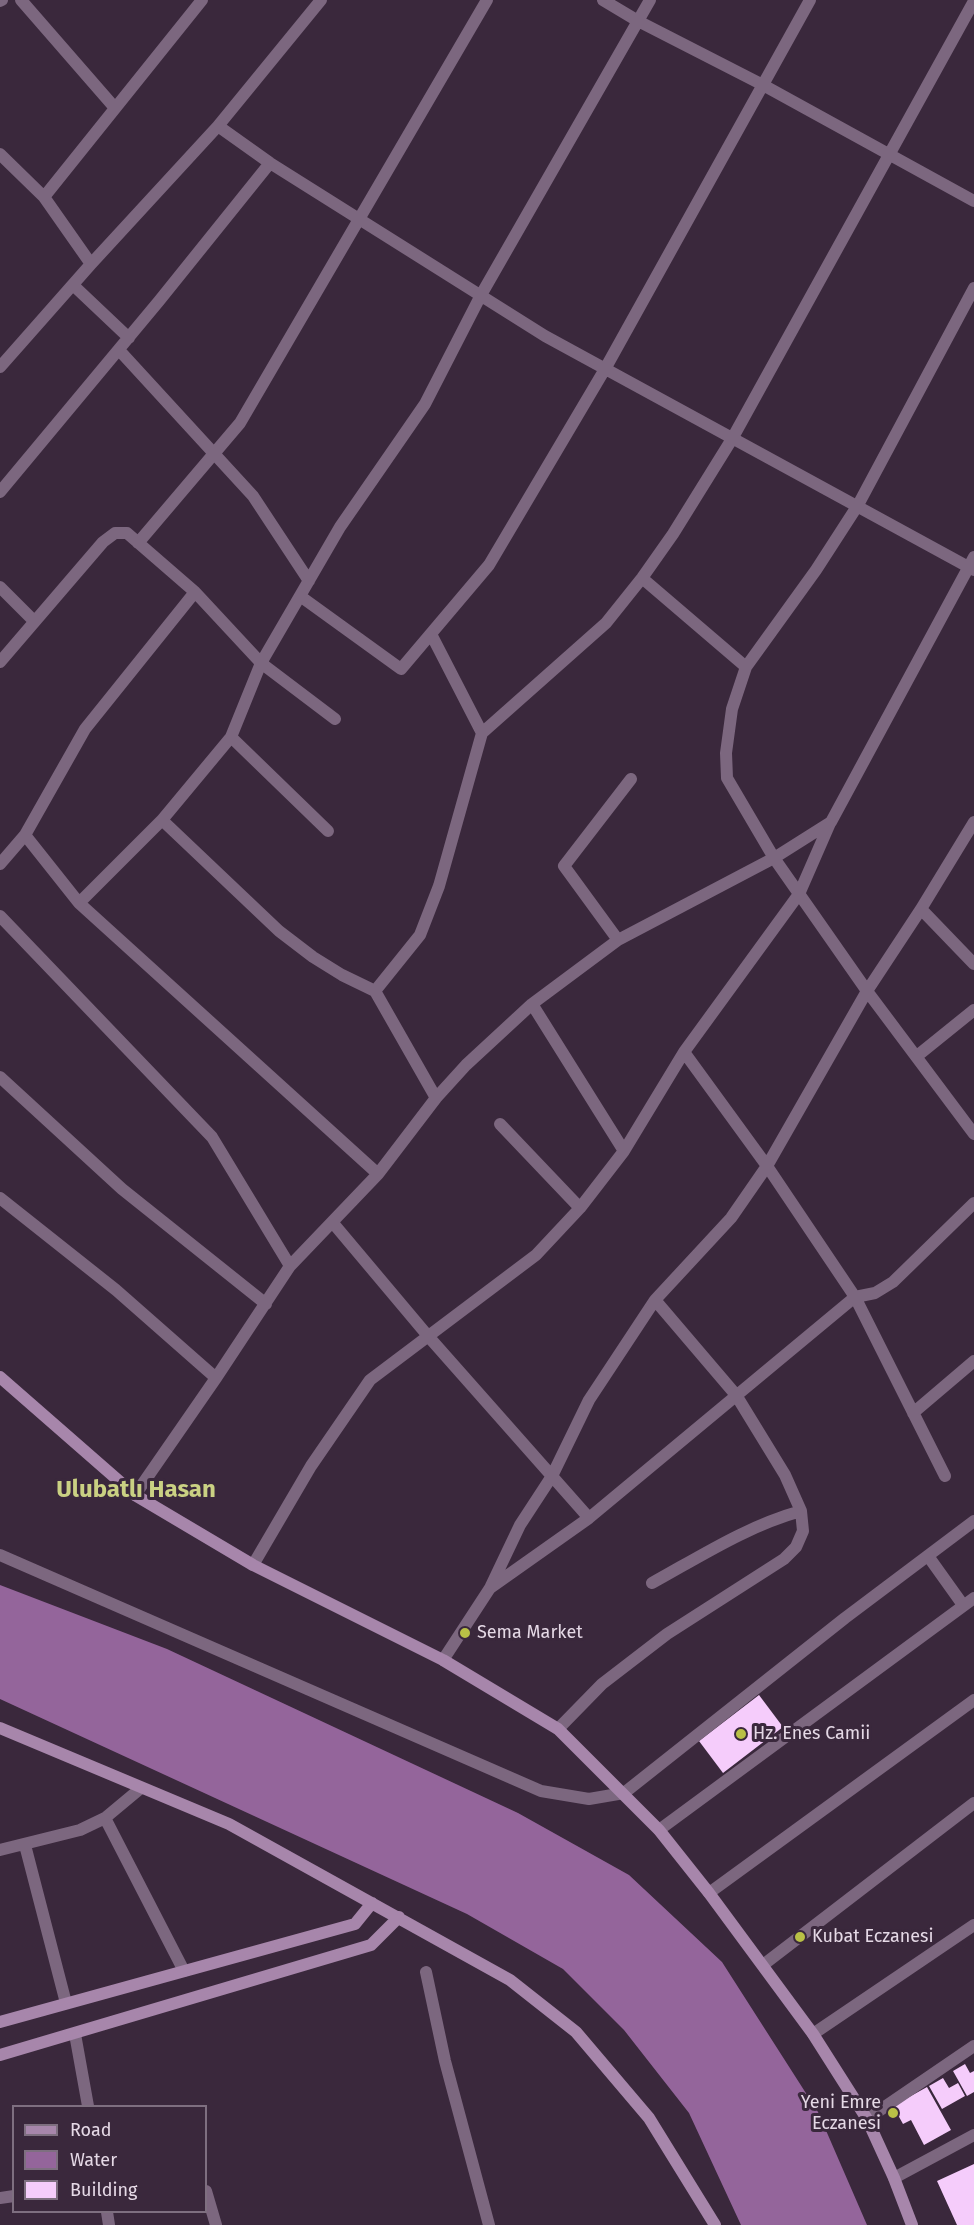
<!DOCTYPE html>
<html>
<head>
<meta charset="utf-8">
<style>
	body { margin:0 }
	#map { position:relative; width:974px; height:2225px; overflow:hidden; background:#3a283c; font-family:"Fira Sans",sans-serif }
	canvas { display:block }
	.legend { position:absolute; left:12px; top:2105px; width:195px; height:108px; box-sizing:border-box; background:#3a283c; border:2px solid #7e6f80; margin:0; padding:8px 10px; list-style:none; font-size:18px; color:#e5d9e6 }
	.legend li { display:flex; align-items:center; gap:12px; height:30px }
	.legend b { width:30px; border:2px solid #7e6f80 }
</style>
</head>
<body>
<div id="map">
<canvas width="974" height="2225"></canvas>
<ul class="legend">
<li><b style="height:8px;background:#a786ab"></b>Road</li>
<li><b style="height:16px;background:#94659b"></b>Water</li>
<li><b style="height:16px;background:#f5ccfb"></b>Building</li>
</ul>
</div>
<script>
const c = document.querySelector('canvas').getContext('2d');
c.lineJoin = 'round';
function paint(path, color) { c.fillStyle = color; c.fill(path, 'evenodd'); }
function trace(path, color, width, dash) { c.strokeStyle = color; c.lineWidth = width; c.lineCap = dash ? 'butt' : 'round'; c.setLineDash(dash || []); c.stroke(path); }
function write(font, color, halo, rows, align = 'center') {
  c.font = font + ' "Fira Sans",sans-serif'; c.lineWidth = 6; c.setLineDash([]); c.textBaseline = 'middle'; c.strokeStyle = halo; c.fillStyle = color; for (const [text, x, y, turn = 0] of rows) {
    c.save(); c.translate(x, y); c.rotate((+turn || 0) * Math.PI / 180); c.textAlign = isNaN(turn) ? turn : align; if (halo) c.strokeText(text, 0, 0); c.fillText(text, 0, 0); c.restore();
  }
}
const water = new Path2D(`
	M0,1585L167,1649L518,1813L629,1875L722,1962L818,2112L867,2225H741L689,2113L624,2030L563,1969L467,1914L0,1699Z`);
const building = new Path2D(`
	M759,1695L783,1727L723,1773L699,1741Z
	M965,2064L970,2073L974,2071V2092L967,2096L953,2071Z
	M943,2078L949,2088L958,2083L965,2096L942,2109L929,2086Z
	M927,2087L951,2130L924,2145L911,2120L903,2124L893,2106Z
	M974,2164V2225H957L937,2181Z`);
const street = new Path2D(`
	M21,0L115,108
	M603,0L638,21L763,85L974,201
	M0,1L2,0
	M218,126L270,163L545,336L974,570
	M0,154L44,197L91,264
	M44,197L202,0
	M73,285L129,338
	M974,288L858,505L816,570L746,667L732,709L726,753L727,778L774,858L867,991L974,1134
	M119,350L253,496L309,581
	M0,367L91,264L218,126L321,0
	M0,492L159,301L270,163
	M138,543L240,423L487,0
	M642,578L746,667
	M0,587L34,621
	M300,596L401,669L489,565L605,369L810,0
	M431,634L482,733
	M0,662L103,542L115,533H127L195,592L261,663L335,719
	M231,737L328,831
	M162,820L279,931L313,957L342,975L375,991L436,1098
	M25,835L79,903L378,1174
	M0,864L25,835L85,729L195,592
	M79,903L162,820L231,737L261,663L340,527L425,404L481,295L650,0
	M921,909L974,964
	M0,916L212,1137L290,1266
	M618,940L564,866L631,779
	M375,991L420,935L439,886L482,733L606,623L642,578L673,534L732,439L974,1
	M532,1004L624,1151
	M684,1052L767,1166L855,1297L945,1476
	M917,1056L974,1010
	M0,1077L122,1189L266,1304
	M500,1124L580,1208
	M0,1198L116,1290L216,1378
	M333,1223L428,1336L589,1518
	M913,1413L974,1361
	M135,1495L216,1378L290,1266L378,1174L436,1098L466,1065L532,1004L618,940L774,858L831,822L974,557
	M0,1555L541,1791L589,1799L624,1793L845,1618L974,1521
	M928,1556L963,1605
	M253,1565L311,1466L370,1380L536,1255L580,1208L624,1151L684,1052L799,894L830,823
	M652,1583C701,1556 747,1526 801,1511
	M490,1588L520,1525L552,1476L589,1400L655,1300L731,1218L767,1166L867,991L921,909L974,822
	M443,1660L490,1588L589,1518L855,1297L875,1293L893,1282L974,1203
	M558,1729L602,1684L667,1634L784,1559L796,1547L803,1531L801,1511L785,1475L736,1395L655,1300
	M105,1818L184,1971
	M659,1830L974,1598
	M25,1845L66,2003
	M0,1850L80,1830L105,1818L141,1788
	M709,1893L974,1700
	M763,1965L974,1803
	M426,1972L445,2061L489,2225
	M75,2034L88,2106
	M813,2034L974,1925
	M867,2119L974,2046
	M894,2178L974,2135
	M206,2191L216,2225
	M0,2198L14,2196
	M107,2212L109,2225`);
const secondary = new Path2D(`
	M0,1377L135,1495L253,1565L443,1660L558,1729L659,1830L709,1893L813,2034L867,2119L894,2178L912,2225
	M0,1728L229,1824L510,1980L576,2032L649,2118L715,2225
	M0,2022L355,1924L372,1903
	M0,2055L371,1945L399,1917`);
const markers = [
	[465,1633,6,"#b9c046"],
	[741,1734,6,"#b9c046"],
	[800,1937,6,"#b9c046"],
	[893,2113,6,"#b9c046"]
];
const poiNames = [
	["Sema Market",477,1633],
	["Hz. Enes Camii",753,1734],
	["Kubat Eczanesi",812,1937],
	["Yeni Emre",881,2103,"right"],
	["Eczanesi",881,2124,"right"]
];
const districtNames = [
	["Ulubatlı Hasan",136,1490]
];
paint(water, '#94659b');
paint(building, '#f5ccfb');
trace(street, '#7c677f', 12);
trace(secondary, '#a786ab', 12);
for (const [x, y, r, color] of markers) { const dot = new Path2D(); dot.arc(x, y, r, 0, 2 * Math.PI); c.fillStyle = color; c.fill(dot); trace(dot, '#3a283c', 2); }
write('18px', '#e5d9e6', '#3a283c', poiNames, 'left');
write('bold 24px', '#cad183', '#3a283c', districtNames);
</script>
</body>
</html>
